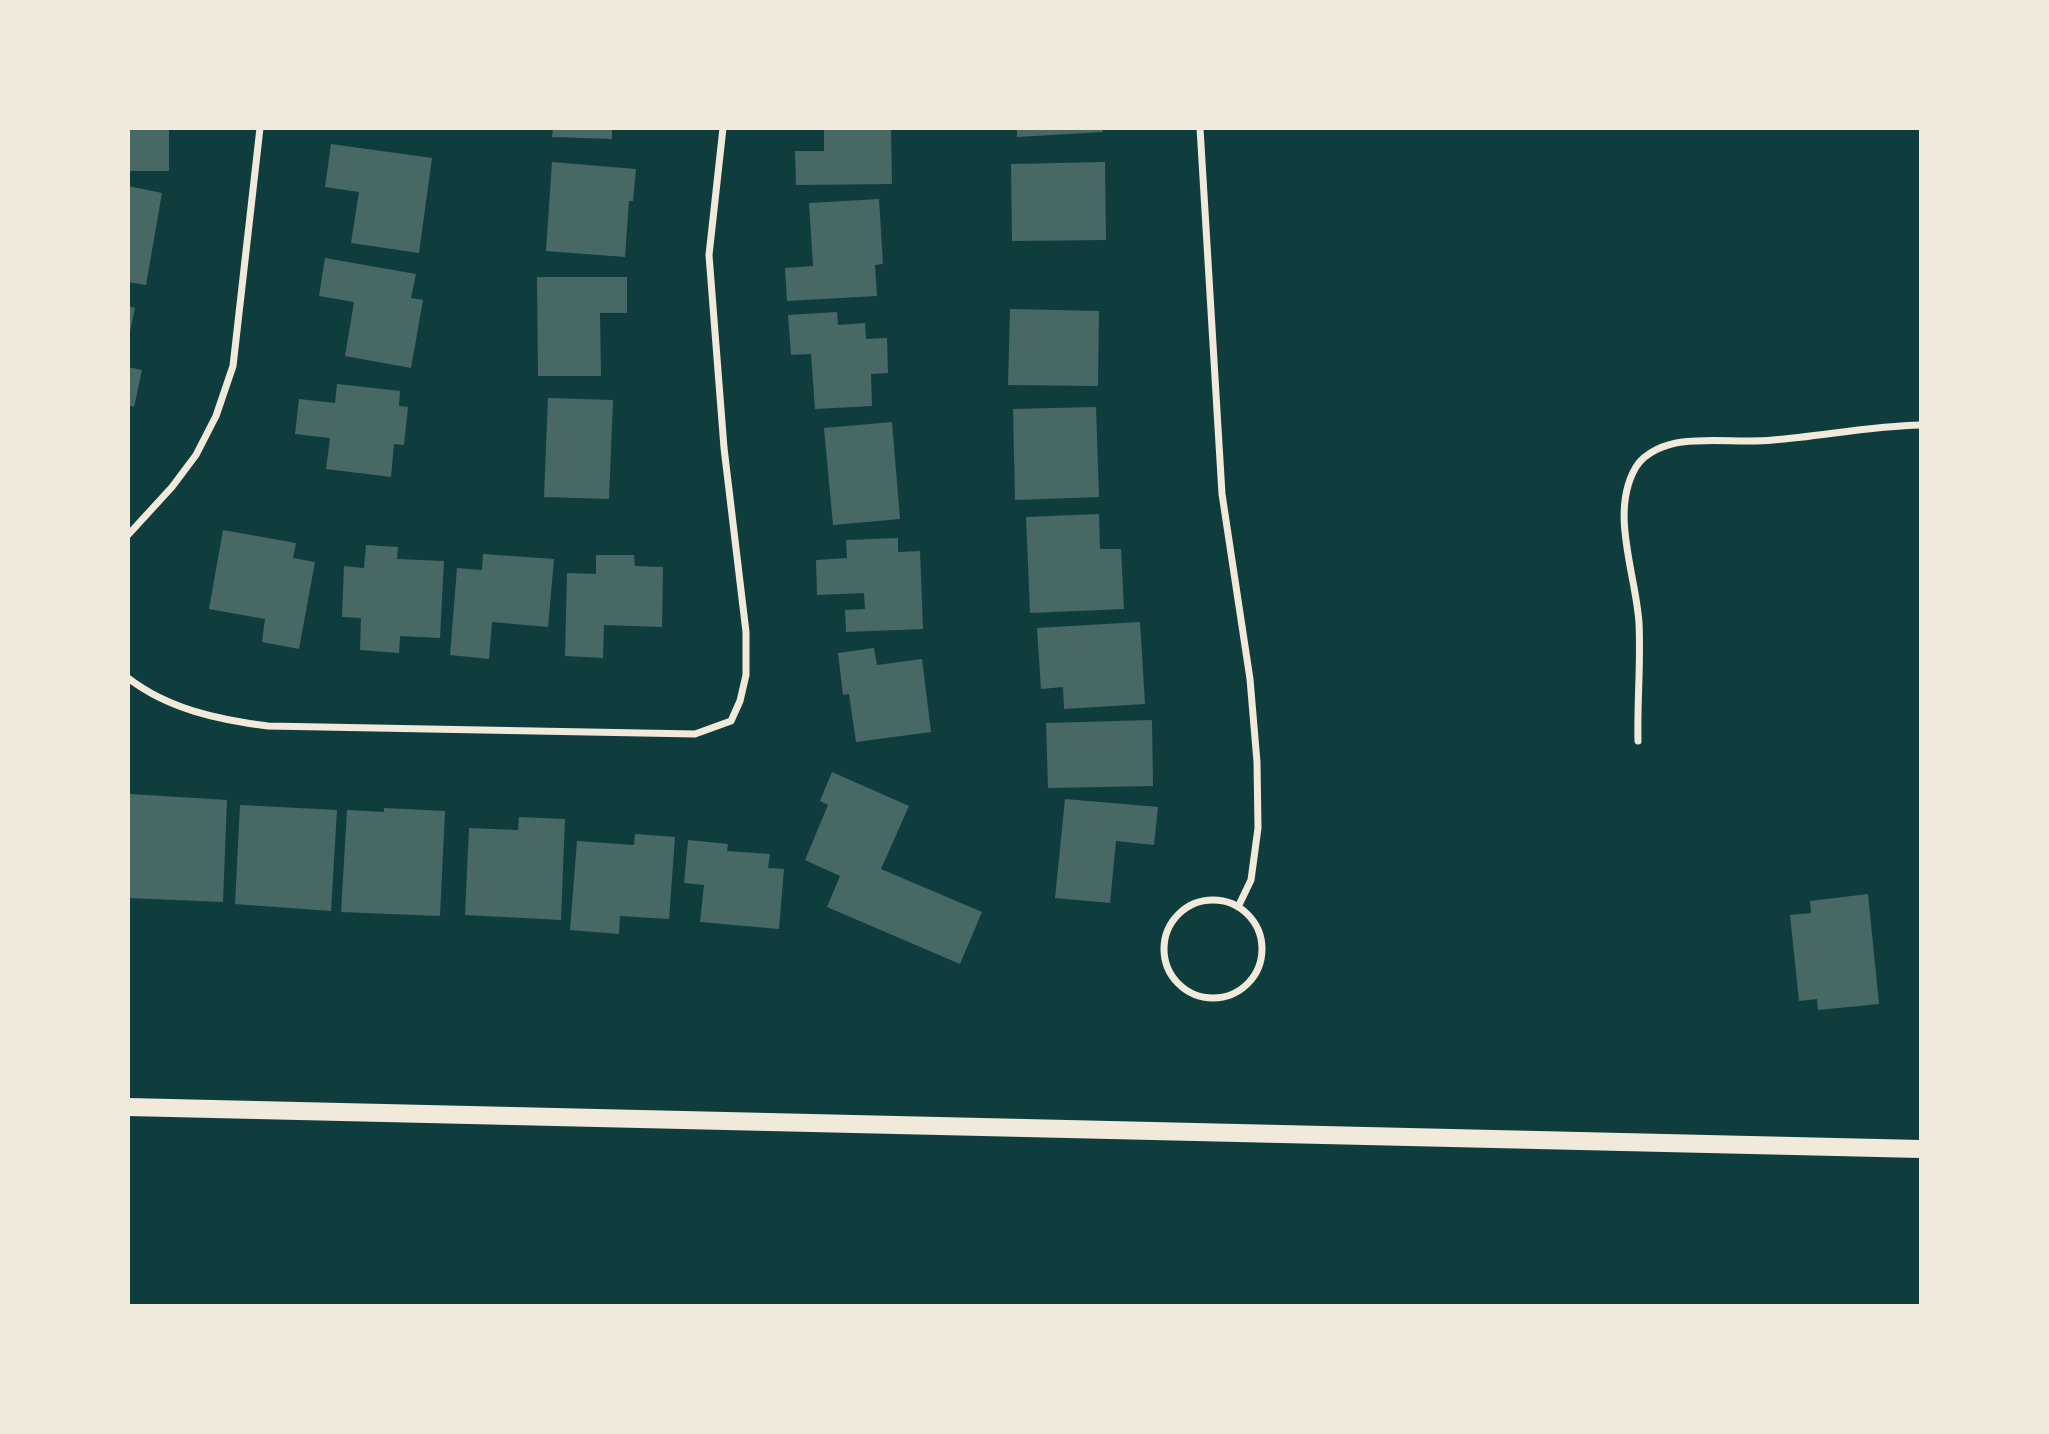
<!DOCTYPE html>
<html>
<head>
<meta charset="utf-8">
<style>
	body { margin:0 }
	#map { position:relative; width:2049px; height:1434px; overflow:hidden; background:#0f3d3e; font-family:"Zilla Slab",serif }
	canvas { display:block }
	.frame { position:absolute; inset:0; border:130px solid #f1e9da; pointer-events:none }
</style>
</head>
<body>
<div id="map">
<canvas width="2049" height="1434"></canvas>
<div class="frame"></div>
</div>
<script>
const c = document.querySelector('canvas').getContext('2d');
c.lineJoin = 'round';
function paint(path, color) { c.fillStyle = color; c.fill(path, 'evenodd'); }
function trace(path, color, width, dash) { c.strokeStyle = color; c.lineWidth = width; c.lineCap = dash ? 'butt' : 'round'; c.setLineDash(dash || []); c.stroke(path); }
const building = new Path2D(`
	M128,128H169V171H128Z
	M553,128H612V139L552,137Z
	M824,128H891L892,184L796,185L795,151H824Z
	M1017,128H1102L1103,132L1017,137Z
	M331,144L432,158L419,253L351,243L359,192L325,187Z
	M552,162L636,169L633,201H629L625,257L546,251Z
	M1105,162L1106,240L1012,241L1011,164Z
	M128,186L162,193L146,285L128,282Z
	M879,199L883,264L875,265L877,296L787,301L785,268L813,266L809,203Z
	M325,258L416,274L411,298L423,300L411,368L345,356L354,302L319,296Z
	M537,277H627V313H600L601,376H538Z
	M128,306L135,308L129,337L128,336Z
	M1010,309L1099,311L1098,386L1008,385Z
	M837,312L838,325L865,323L866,339L887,338L888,373L871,374L872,406L815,409L811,354L791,355L788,315Z
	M128,367L142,370L134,407L128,405Z
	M337,384L400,391L399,406L408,407L404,445L394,444L391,477L326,469L330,438L295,434L299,399L335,403Z
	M548,398L613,400L609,499L544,497Z
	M1096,407L1099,497L1015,500L1013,409Z
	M892,422L900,519L833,525L824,428Z
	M1099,514L1100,549H1121L1124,609L1030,613L1026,517Z
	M223,530L296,543L293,558L315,562L299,649L262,642L265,619L209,609Z
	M898,538V552L920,551L923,629L846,632L845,610L865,609L864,593L817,595L816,560L847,558L846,540Z
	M366,545L398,547L397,559L444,561L440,638L400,636L399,653L360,650L361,618L342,617L344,566L364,568Z
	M483,554L554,559L548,627L492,622L489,659L450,655L457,568L482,570Z
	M596,555H634L635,566L663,567L662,627L604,625L603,658L565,656L567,573L596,574Z
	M1140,622L1145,704L1064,709L1063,687L1041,689L1037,628Z
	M874,648L877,665L922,659L931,732L856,742L849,694L843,695L838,653Z
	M1152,720L1153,786L1048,788L1046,723Z
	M832,772L909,806L881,869L982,912L960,964L827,907L840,876L805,860L828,805L820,801Z
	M130,794L227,800L223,902L128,898Z
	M1065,799L1158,807L1154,845L1116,841L1110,903L1055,898Z
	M240,805L337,810L331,911L235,904Z
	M384,808L445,811L440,916L341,912L347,810L384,812Z
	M519,817L565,819L561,920L465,915L469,828L518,830Z
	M635,834L675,837L669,919L620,916L619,934L570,930L577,841L634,845Z
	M688,840L728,844L727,851L770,854L768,868L784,869L779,929L700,922L704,885L684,883Z
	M1868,894L1879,1004L1818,1010L1817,999L1799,1001L1790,915L1811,913L1810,901Z`);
const minor = new Path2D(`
	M1200,128L1222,494L1250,679L1257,762L1258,828L1251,880L1238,907
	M128,535L172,487L196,455L216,416L233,366L260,128
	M128,678C168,709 219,720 268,726L695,734L731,721L740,701L746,675V632L724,448L709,255L723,128
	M1638,741C1637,702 1641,663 1639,623C1636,574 1609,512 1636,467C1645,452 1666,444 1682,442C1712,438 1743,443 1773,440C1823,436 1871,426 1921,425
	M1164 949a49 49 0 1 1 98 0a49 49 0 1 1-98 0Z`);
const primary = new Path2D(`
	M128,1107L1921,1149`);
paint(building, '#486865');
trace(minor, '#f1e9da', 7);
trace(primary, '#f1e9da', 18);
</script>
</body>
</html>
